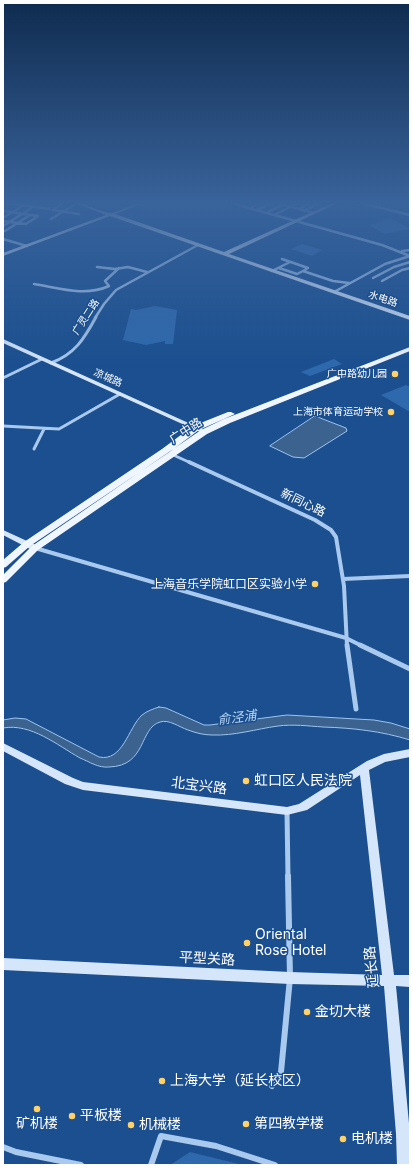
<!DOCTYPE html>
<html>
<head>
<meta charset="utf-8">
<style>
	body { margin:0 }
	#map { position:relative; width:413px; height:1168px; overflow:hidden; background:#1b4f8f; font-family:Inter,sans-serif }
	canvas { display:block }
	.frame { position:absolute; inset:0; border:4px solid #fff; pointer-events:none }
</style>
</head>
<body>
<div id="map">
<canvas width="413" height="1168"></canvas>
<div class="frame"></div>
</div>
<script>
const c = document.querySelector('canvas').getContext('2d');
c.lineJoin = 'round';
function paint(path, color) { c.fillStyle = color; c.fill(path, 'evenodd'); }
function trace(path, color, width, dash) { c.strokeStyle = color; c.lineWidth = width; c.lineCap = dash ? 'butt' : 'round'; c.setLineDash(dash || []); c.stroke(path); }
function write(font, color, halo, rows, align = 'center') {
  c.font = font + ' Inter,"Noto Sans SC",sans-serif'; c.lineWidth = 3; c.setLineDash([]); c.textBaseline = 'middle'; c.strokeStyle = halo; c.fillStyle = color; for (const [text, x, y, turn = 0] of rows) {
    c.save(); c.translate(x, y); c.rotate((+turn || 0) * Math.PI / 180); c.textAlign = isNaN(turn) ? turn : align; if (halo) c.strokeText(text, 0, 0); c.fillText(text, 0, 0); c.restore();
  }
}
const green = new Path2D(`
	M391,218L410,229L385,234L369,225C377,224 383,219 391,218Z
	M302,244L322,250L312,256L291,249Z
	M155,306L177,310L173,344H165V341L146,345L123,340L131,309L136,310Z
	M334,359L342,364L310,376L301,372Z
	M406,385L410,387V412L381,395Z
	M190,1152L243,1165H170Z`);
const water = new Path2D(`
	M315,416L346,428L347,431L304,458L293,457L270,446Z
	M159,707L166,708L204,725H210L287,715L374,720L391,723L410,729V740C381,731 353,728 323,727C308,726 293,724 278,726C256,729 234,736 212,735C204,735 196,733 188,730C179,727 169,719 160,722C139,728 147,766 109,767C98,768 90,762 80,758C57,745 31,723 3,728V720L15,718L26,719L99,757C123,762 128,728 142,715C147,711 153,709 159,707Z`);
const streetFar4 = new Path2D(`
	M6,203L50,209
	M63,203L53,210L79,214
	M231,203L382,245L410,256
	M277,203L314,213
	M361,203L410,215
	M252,207L261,203
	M299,209L310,203
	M257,210L272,203
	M305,210L320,203
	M3,211L38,216
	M269,211L283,205
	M276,214L298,203
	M3,218L22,206
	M51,219L77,203
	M3,221L26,224L38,216
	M3,226L33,207
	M5,231L30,215
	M3,239L27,246
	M402,251L410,250
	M282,259L308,268L303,271L333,281L349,283
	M97,267L115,269L128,267L147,272
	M279,268L297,274L303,271
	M272,271L290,262
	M373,278L394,267L410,262
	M382,281L402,270L410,268
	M34,284C59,288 85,297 109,286L105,281L119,268
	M334,292L385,264L410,256
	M95,318L104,304L116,290L198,245`);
const streetFar3 = new Path2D(`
	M51,363C75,354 84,339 96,317
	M3,378L42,359
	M3,426L59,429L120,394
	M34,449L44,429
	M171,454L191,463`);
const streetFar2 = new Path2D(`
	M189,462L315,520L331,530L336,537L344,586L347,646
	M35,548L346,638L362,646
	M343,579L410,576`);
const streetFar1 = new Path2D(`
	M347,645L356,709
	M360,645L410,669
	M287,811L288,877`);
const street = new Path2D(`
	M272,1086L281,1072L290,978L288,876
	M3,1147L16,1152L81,1165
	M151,1165L161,1136L216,1146L275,1165`);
const secondary = new Path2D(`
	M75,203C87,203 97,211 109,213C117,214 132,203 143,203L115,214L224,252L332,203H338L229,254L410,316V320L110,216L3,256V253L106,215Z
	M3,339L204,430L205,431L204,432H200L3,343Z
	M3,530L38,546L39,548L35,550H32L3,535Z
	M3,743L73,778L83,782L287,807L299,804L367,761L384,754L410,749V757L385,762L369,770L394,975H410V987L396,986L410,1134V1165H397L396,1134L384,986L290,984L3,970V958L290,972L382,975L360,775L307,810L287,815L83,790L65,784L3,751Z`);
const primary = new Path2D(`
	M410,347V351L230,423L207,434L38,550L6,582L3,583V575L32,546L201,430L224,419Z
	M228,412H231L235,414L199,430L168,453L30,546L6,567L3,568V560L24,542L162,449L193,426Z`);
const markers = [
	[395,374,4,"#ffd166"],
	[391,412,4,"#ffd166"],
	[315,584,4,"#ffd166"],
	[246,781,4,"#ffd166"],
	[247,943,4,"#ffd166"],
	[307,1012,4,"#ffd166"],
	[162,1081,4,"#ffd166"],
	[37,1109,4,"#ffd166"],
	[72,1116,4,"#ffd166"],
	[246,1124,4,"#ffd166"],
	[131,1125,4,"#ffd166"],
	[343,1139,4,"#ffd166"]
];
const farStreetnames = [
	["水电路",383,299,19],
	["广灵二路",86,317,-57],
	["凉城路",108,378,24]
];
const farPoinames = [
	["广中路幼儿园",387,374],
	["上海市体育运动学校",383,412]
];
const streetNames = [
	["广中路",186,431,-33],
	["新同心路",303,503,26]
];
const poiNames = [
	["上海音乐学院虹口区实验小学",307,584]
];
const waterNames = [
	["俞泾浦",237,718,-7]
];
const nearPoinames = [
	["虹口区人民法院",254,781],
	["Oriental",255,935],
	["Rose Hotel",255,951],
	["金切大楼",315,1012],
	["上海大学（延长校区）",170,1081],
	["平板楼",80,1116],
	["矿机楼",37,1124,"center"],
	["第四教学楼",254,1124],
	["机械楼",139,1125],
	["电机楼",351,1139]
];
const nearStreetnames = [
	["北宝兴路",199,786,7],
	["平型关路",207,959,3],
	["延长路",372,967,-96]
];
paint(green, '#2e69ad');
paint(water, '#3c6290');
trace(water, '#9cc4f0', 1);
trace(streetFar4, '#a9c9ee', 2.5);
trace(streetFar3, '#a9c9ee', 3);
trace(streetFar2, '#a9c9ee', 4);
trace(streetFar1, '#a9c9ee', 5);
trace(street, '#a9c9ee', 6);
paint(secondary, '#d6e6fa');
paint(primary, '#f0f6ff');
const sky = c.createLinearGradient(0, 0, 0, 367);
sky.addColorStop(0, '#0f2b4f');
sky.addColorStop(0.55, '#39639b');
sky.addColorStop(1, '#39639b00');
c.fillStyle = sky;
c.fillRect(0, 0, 413, 367);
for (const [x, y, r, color] of markers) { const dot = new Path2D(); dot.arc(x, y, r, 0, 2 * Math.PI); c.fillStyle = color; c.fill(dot); trace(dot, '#1b4f8f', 1.5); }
write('10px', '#fff', '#1b4f8f', farStreetnames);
write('10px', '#fff', '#1b4f8f', farPoinames, 'right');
write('12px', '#fff', '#1b4f8f', streetNames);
write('12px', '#fff', '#1b4f8f', poiNames, 'right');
write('italic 13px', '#b5d3f5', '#1b4f8f', waterNames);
write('14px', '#fff', '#1b4f8f', nearPoinames, 'left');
write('14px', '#fff', '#1b4f8f', nearStreetnames);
</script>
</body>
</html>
